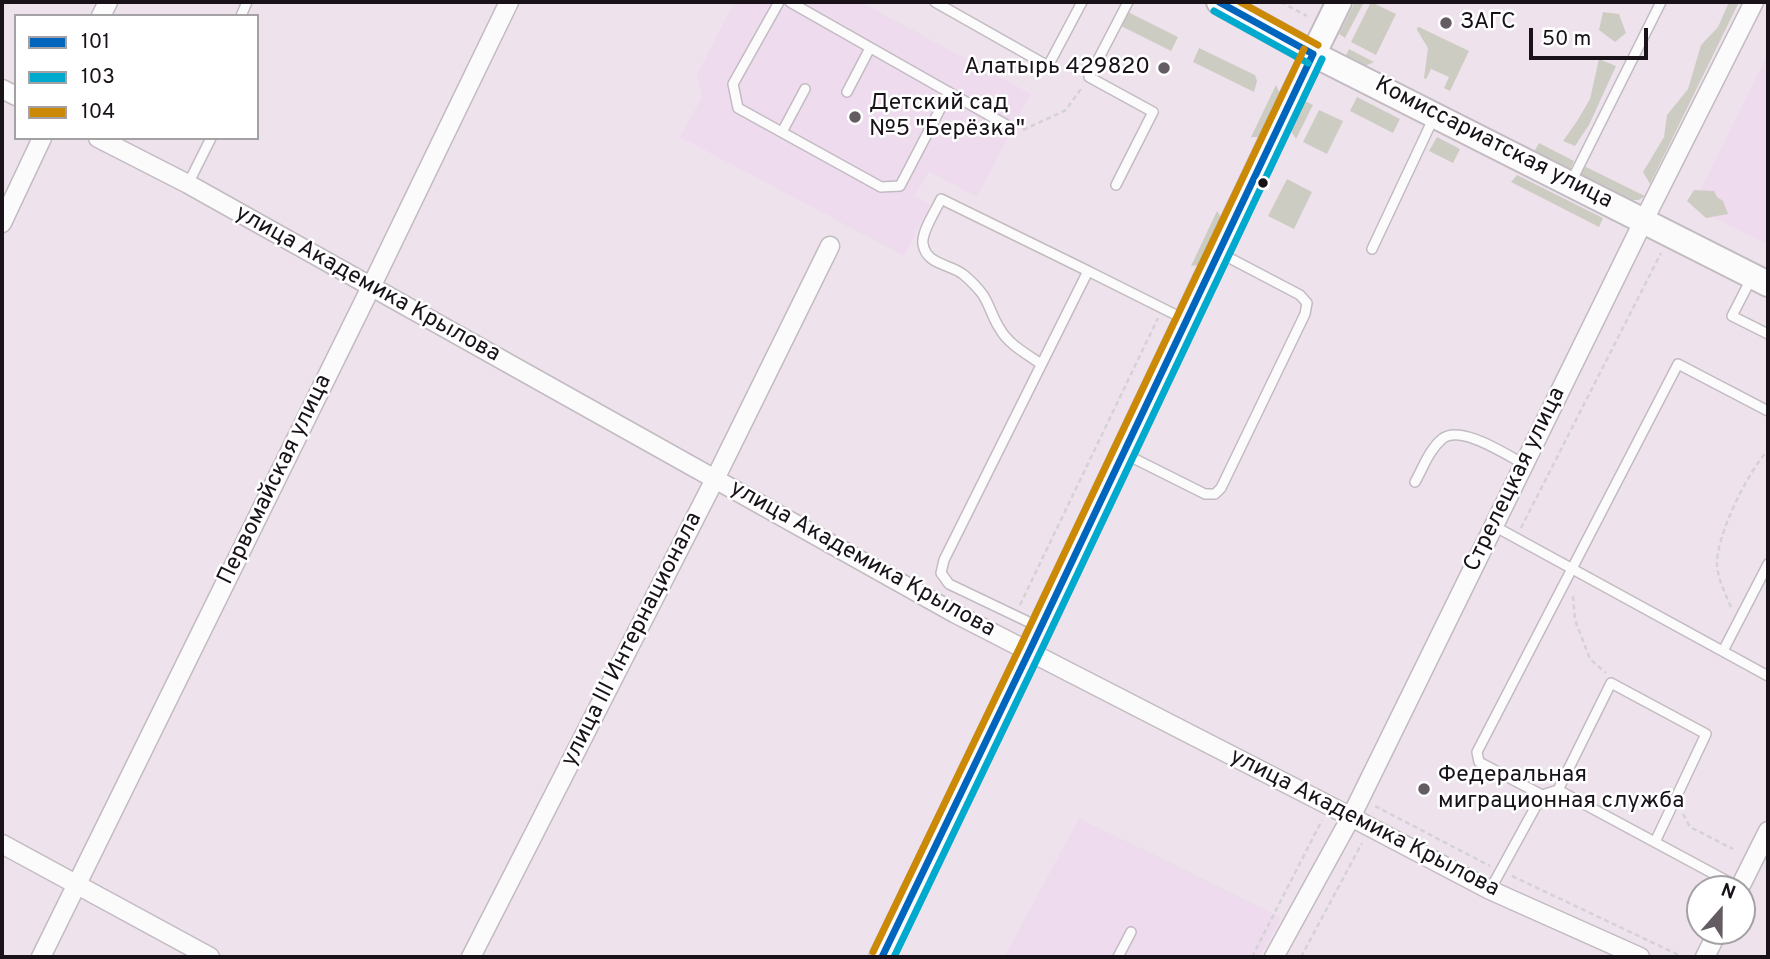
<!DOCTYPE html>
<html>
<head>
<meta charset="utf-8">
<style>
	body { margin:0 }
	#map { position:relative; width:1770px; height:959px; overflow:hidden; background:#eee3ed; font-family:Overpass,sans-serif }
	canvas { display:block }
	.frame { position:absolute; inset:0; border:4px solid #191319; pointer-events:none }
	.legend { position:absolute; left:14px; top:14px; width:245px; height:126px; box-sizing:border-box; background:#fff; border:2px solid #a3a1a3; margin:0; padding:9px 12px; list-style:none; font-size:21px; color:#191319 }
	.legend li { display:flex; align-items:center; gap:14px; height:35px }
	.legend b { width:35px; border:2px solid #a3a1a3 }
	.north { position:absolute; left:1686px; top:875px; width:70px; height:70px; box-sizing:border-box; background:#fff; border:2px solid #a3a1a3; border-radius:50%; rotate:21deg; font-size:19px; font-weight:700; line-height:28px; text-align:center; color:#191319 }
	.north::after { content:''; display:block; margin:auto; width:24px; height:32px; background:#645c63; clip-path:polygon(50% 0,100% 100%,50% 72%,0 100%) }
	.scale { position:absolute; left:1529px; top:28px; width:119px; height:32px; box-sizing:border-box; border:4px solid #191319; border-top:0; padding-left:9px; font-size:21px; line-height:24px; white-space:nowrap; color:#191319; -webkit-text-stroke:5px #fff; paint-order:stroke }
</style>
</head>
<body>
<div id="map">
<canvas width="1770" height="959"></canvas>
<div class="frame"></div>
<ul class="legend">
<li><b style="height:9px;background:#0065bd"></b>101</li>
<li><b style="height:9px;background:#00a9ce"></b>103</li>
<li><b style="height:9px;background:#cb8905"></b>104</li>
</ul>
<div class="north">N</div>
<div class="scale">50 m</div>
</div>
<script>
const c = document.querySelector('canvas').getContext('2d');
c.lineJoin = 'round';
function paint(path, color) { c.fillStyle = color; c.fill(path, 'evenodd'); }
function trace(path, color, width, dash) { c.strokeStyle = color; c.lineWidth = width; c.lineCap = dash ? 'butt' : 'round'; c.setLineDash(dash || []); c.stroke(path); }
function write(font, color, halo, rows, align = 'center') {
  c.font = font + ' Overpass,sans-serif'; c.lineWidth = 5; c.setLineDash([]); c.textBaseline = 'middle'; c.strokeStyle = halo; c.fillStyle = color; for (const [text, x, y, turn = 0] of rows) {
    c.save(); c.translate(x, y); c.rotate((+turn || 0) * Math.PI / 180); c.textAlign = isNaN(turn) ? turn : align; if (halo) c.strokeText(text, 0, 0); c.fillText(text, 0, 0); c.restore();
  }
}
const built = new Path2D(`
	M734,2H861L1031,94L977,197L929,172L915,196L930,205L904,256L680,137L702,97L697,74Z
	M1768,53V245L1692,207Z
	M1079,818L1281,917L1260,957H1004Z`);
const green = new Path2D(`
	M1355,2H1364L1345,38L1339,34Z
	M1371,2L1396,14L1376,55L1351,42Z
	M1729,2H1739L1650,184L1643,172L1664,137L1667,115L1688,89L1701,45L1718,27Z
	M1128,12L1178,37L1171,51L1121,26Z
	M1603,12L1619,14L1626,33L1615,42L1599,30Z
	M1419,27L1469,51L1450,91L1444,88L1449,77L1431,69L1426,79L1424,78L1428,48L1417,30V28Z
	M1199,48L1255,75L1257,81L1254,92L1193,62Z
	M1349,49L1374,62L1363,67L1345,57Z
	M1599,59L1616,66L1589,125L1575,146L1563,141L1577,121L1590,99Z
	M1276,85L1280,94L1260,137H1251Z
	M1357,97L1400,119L1393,133L1350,111Z
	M1305,101L1313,105L1296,139L1291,131Z
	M1319,110L1343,121L1327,154L1303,142Z
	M1437,137L1460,149L1453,163L1429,151Z
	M1539,143L1574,161L1570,170L1534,152Z
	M1584,166L1645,196L1639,200H1631L1580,174Z
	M1517,175L1603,218L1599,227L1511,182Z
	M1287,179L1312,192L1294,229L1268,216Z
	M1694,190L1714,191L1717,197L1723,201L1728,214L1706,218L1687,201Z
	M1217,211L1221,217L1199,265L1191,266Z`);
const path = new Path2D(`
	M1281,2L1307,16
	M1023,130L1066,110L1083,86
	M1521,528L1661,253
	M1573,596L1575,620L1590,659L1606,673
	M1020,605L1158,318
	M1731,607C1725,593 1718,579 1717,565C1716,535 1748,472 1768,450
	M1375,806L1490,866
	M1683,814L1690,827L1733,849
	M1512,876L1683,957
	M1252,957L1322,820
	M1301,957L1362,843`);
const lane = new Path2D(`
	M779,2L733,84L738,108L881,187L900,186L949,92
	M790,2L1010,127
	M935,2L1048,66L1082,2
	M241,16L247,2
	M847,92L870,48
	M782,132L805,89
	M1571,182L1661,2
	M188,184L211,138
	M1116,185L1153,112L1089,77L1128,2
	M1372,249L1434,117
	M1752,277L1732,316L1768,334
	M1041,364C1027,354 1009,345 1000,329C993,319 990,306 983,295C978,288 971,281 964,275C951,264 926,265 923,244C921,232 936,210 941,199L1088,271
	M1125,454L1205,494H1215L1221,488L1305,314L1307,303L1300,295L1220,253
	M1415,482C1423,468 1429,450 1442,439C1460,424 1505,454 1524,464
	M1494,526L1768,676
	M1039,627L949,584L941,573L944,560L1088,271L1184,319
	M1723,651L1768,564
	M1558,790L1740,888
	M1542,795L1479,762L1477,752L1678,364L1768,411
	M1490,890L1542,795L1558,790L1611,683L1706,734L1655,842
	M1118,957L1131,932`);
const street = new Path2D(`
	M101,16L108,2
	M2,89L16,96
	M98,138L188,184L956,614L1330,806L1490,890L1640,957
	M2,223L42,138
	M2,844L210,957
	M1739,889L1768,831
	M41,957L371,287L509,2
	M471,957L715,479L830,246
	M1274,957L1351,817L1644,220L1754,2
	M1705,957L1718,931`);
const secondary = new Path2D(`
	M1219,2L1313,54L1768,284
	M882,957L1029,652L1295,91L1339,2`);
const bus1 = new Path2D(`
	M1219,2L1313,54
	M882,957L1029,652L1313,54`);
const bus2 = new Path2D(`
	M1214,11L1308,63
	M894,957L1038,657L1322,59`);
const bus3 = new Path2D(`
	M1240,2L1318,45
	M873,952L1020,647L1304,49`);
const markers = [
	[1446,23,7,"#645c63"],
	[1164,68,7,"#645c63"],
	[855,117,7,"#645c63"],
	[1263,183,6,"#191319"],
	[1424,789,7,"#645c63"]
];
const poiNames = [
	["ЗАГС",1460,23],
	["Алатырь 429820",1150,68,"right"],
	["Детский сад",869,104],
	["№5 \"Берёзка\"",869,130],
	["Федеральная",1438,776],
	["миграционная служба",1438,802]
];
const streetNames = [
	["Комиссариатская улица",1493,144,27],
	["улица Академика Крылова",367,285,29],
	["Первомайская улица",276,480,-64],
	["Стрелецкая улица",1516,480,-64],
	["улица Академика Крылова",862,560,29],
	["улица III Интернационала",633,640,-63],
	["улица Академика Крылова",1364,824,27]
];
paint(built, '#eedcee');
paint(green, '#cdccc2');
trace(lane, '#c3bbc2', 12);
trace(street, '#c3bbc2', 21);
trace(secondary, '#c3bbc2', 28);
trace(path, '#d4d2d4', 2.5, [5, 3.5]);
trace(lane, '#fcfbfc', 9);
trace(street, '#fcfbfc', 18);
trace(secondary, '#fcfbfc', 24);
trace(bus1, '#0065bd', 7);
trace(bus2, '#00a9ce', 7);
trace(bus3, '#cb8905', 7);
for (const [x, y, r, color] of markers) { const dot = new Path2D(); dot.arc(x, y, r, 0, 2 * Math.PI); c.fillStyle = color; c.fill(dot); trace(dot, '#fff', 2.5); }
write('23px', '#191319', '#fff', poiNames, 'left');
write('23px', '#191319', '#fff', streetNames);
</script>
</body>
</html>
